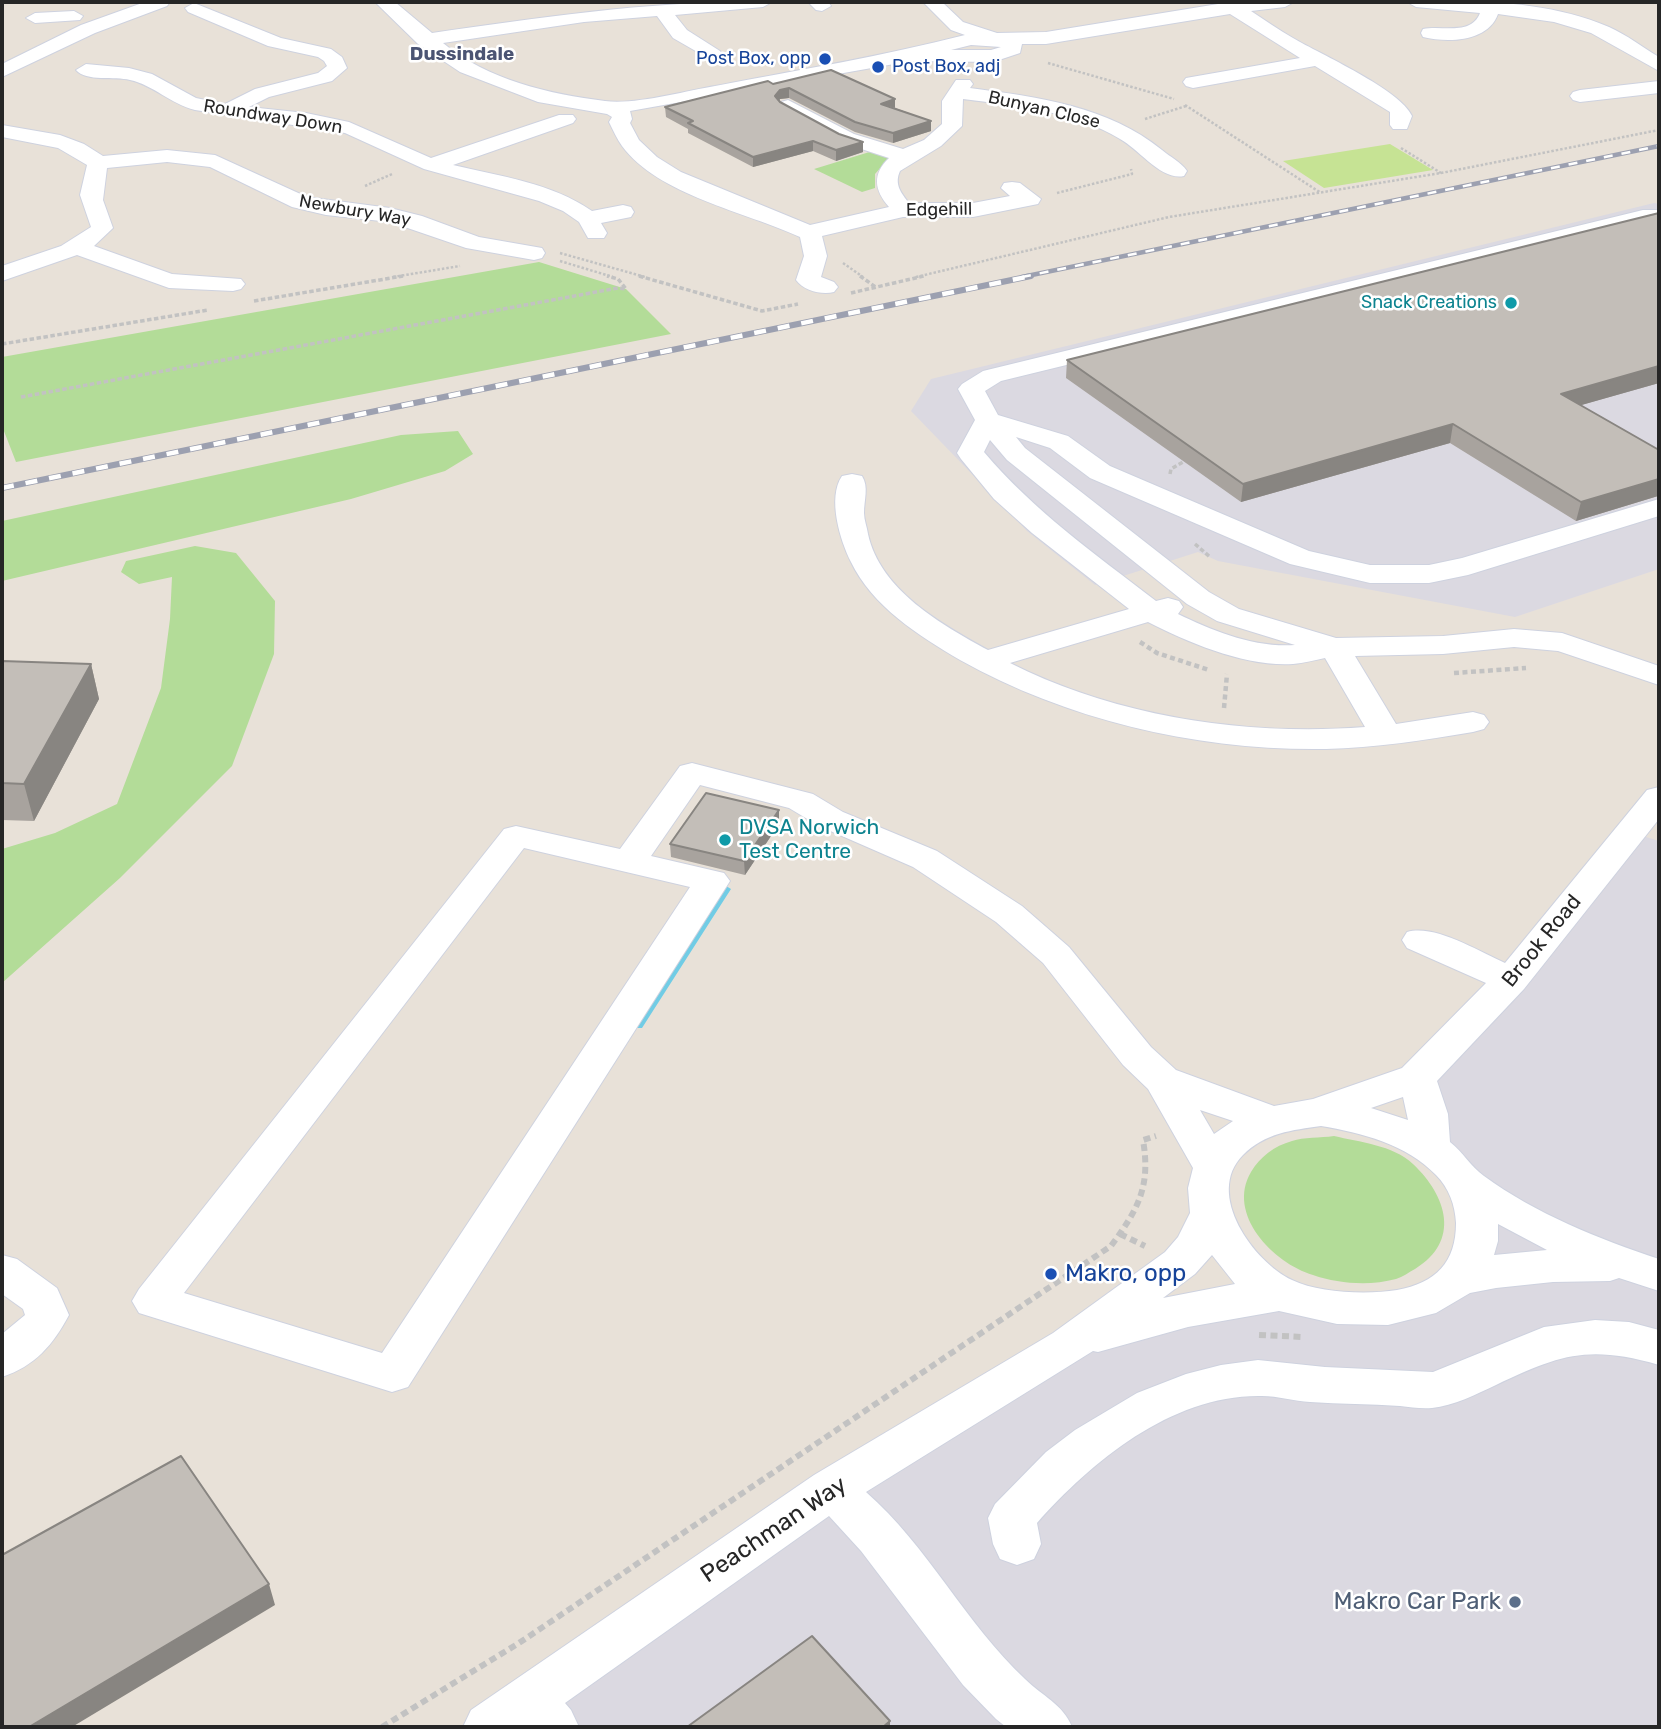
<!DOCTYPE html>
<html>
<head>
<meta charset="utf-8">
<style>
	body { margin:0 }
	#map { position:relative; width:1661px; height:1729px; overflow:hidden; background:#e8e1d8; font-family:Rubik,sans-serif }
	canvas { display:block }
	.frame { position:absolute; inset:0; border:4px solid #262626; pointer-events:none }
</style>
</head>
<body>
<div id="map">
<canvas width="1661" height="1729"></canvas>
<div class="frame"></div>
</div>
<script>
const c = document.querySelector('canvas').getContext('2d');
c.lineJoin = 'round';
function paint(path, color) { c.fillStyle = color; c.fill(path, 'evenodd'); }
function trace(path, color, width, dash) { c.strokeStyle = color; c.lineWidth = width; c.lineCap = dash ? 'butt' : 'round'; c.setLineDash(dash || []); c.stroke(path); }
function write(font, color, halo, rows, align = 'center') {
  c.font = font + ' Rubik,sans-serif'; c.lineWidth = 5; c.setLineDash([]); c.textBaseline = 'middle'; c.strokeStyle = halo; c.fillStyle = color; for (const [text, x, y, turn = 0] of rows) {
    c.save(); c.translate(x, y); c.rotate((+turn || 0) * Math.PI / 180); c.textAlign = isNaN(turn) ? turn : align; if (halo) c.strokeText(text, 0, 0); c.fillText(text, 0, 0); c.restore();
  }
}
const industrial = new Path2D(`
	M1654,203L1659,204V569L1515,617L1218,561L1198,552L1095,585L1027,531L911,411L931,379Z
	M1643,836L1659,841V1727H489L1069,1345L1208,1304L1382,1309L1475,1256L1416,1078Z`);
const green = new Path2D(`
	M876,150L890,157L875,174V188L862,192L814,169Z
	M539,262L626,289L671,334L16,462L2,426V357Z
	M458,431L473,454L445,471L351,499L2,581V521L401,435Z
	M195,546L236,553L275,601L274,654L232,766L120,878L2,983V849L55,833L117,804L161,688L170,619L172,577L139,584L121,572L126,561Z
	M1334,1136C1359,1142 1393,1145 1413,1164C1447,1196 1461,1241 1415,1269C1409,1272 1403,1277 1396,1279C1370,1286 1339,1284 1313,1275C1273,1263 1226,1214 1251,1172C1260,1157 1274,1146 1292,1141C1304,1137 1320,1138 1334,1136Z`);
const pitch = new Path2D(`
	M1390,144L1433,170L1324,188L1283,161Z`);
const stream = new Path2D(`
	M726,886L731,889L642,1028H634L632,1025L634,1022L722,887Z`);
const pathFar3 = new Path2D(`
	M1048,63L1174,99
	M1185,105L1321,193
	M1145,119L1186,106
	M1401,148L1441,173
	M365,186L392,174
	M1057,193L1132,174L1131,169
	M560,253L645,277
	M560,261L613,277
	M843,263L863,277
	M393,277L460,266
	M916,277L1169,217L1441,173L1659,130`);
const pathFar2 = new Path2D(`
	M639,276L762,311L798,304
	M860,276L877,288
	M851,293L924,276
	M254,301L403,276
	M2,344L208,310
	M21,397L618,288L626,289L618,279L607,276
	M1170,474L1171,469L1183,462
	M1195,544L1210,557`);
const pathFar1 = new Path2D(`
	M1140,642L1157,653L1209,670
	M1454,673L1526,668
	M1224,708L1227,674`);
const path = new Path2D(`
	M1120,1234L1145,1246
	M1259,1335L1303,1337
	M382,1727L519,1643L1111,1246C1138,1209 1151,1187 1143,1140L1156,1136`);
const minor = new Path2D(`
	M145,2H170L167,6L95,33L2,77V64L81,25Z
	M375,2H395L432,33C544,17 658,0 772,2L763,7L675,15L687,30L720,51L722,55L713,61L673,38L657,16L584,22L443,43C488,80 549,94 605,101C635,105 685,91 715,86C799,70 883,56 965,35L951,30L923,2H942L963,22L997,33L1046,32L1218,4V2H1294L1285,7L1251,11C1265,20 1279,30 1293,38C1320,54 1401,90 1412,116L1407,129H1393L1390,125V112L1315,66L1193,88L1186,86L1183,82L1186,78L1300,58L1230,14L1046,44H1022L1020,53L993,62L911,61L630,111L632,119L630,123L639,140L657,157L681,172L810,225L889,207C874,190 872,174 889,158L840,142L781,110L778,106L781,102L788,100L854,134L903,149L924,140L942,124V101L956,80H970L973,84L970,88C1038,97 1108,106 1162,150C1170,157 1181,162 1187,171L1184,176C1161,181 1139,149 1120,139C1074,111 1016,106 963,99L962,126L941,146L900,171C894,184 901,193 909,203H973L1010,196L1001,188L1004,183L1012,182L1020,183L1041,199L1038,204L973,217H903L822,236L827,256L821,277L834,282L838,287L834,292C822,295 804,291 796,280L804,256L800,237C746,212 658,195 622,146C617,139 613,130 609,122L612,117L607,114L538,102L460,72L418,44ZM971,45L1001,47L991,50H951Z
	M808,2H828L831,6L822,11L816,10Z
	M1407,2C1472,0 1547,0 1609,27C1627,35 1642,47 1659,57V71L1591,33L1554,22L1498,14C1488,42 1448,43 1423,37L1421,33L1423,29C1442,25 1471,36 1480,13L1416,7Z
	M194,3L281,38L331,49L342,57L347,68L332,81L269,97L249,107L306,113L349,122L431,158L559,115H573L576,119L573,123L453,165C500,176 552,183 592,211L623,205L631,207L634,212L631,217L601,223L607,233L604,238H588L579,222L563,211L539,201L424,169L345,133L195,110C171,104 153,85 130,80C115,76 86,82 76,70L86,64L129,68L152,74L196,98L225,104L255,89L318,73L327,66L324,61L318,57L268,46L188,12L185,8Z
	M74,11L83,16L80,20L35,23L26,18L35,13Z
	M1659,81V93L1580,102L1573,100L1570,96L1573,92L1580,90Z
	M2,125L60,135L84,144L103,156L167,150L215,155L307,197L390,208L422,216L479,237L542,248L545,253L542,258L534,260L466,248L390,222L326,215L292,207L210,167L167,162L107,168L103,200L113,228L94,246L172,274L241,279L245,284L241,289L233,291L169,288L77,255L2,281V266L61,246L91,227L80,195L87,165L58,148L2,137Z
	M1643,210H1659V224H1643L1001,381L985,391L998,415L1068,436L1110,466L1309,551L1370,565H1429L1462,558L1659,499V516L1468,575L1429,583H1370L1290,564L1090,478L1050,448L1016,437L1025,448L1209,592L1239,609L1336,638L1443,636L1514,629L1562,633L1659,666V685L1558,651L1514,647L1443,654L1355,656L1396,724L1473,712L1484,715L1489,722L1484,729L1473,732C1424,740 1375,748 1326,749C1200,751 1069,721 960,660C919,636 872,606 851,562C840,540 827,498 842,476L852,474L862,476C869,487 864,500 864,513C864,520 867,527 868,534C880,590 942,625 988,650L1129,609L1032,533L994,499L961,459L957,453L975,420L958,389L962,384L983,371ZM990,440L1007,460L1187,604L1217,621L1295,645C1255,648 1213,631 1178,614L1183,607L1179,601L1168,598L1156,601C1095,554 1034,511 984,452ZM1148,622C1189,643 1246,667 1293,664C1304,663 1315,660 1325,658L1365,727C1246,736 1117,717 1010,663Z
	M692,763L813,794L843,812L937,851L1022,906L1069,947L1151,1047L1176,1070L1274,1106L1313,1099L1402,1068L1486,983L1407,948L1402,940L1407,932C1435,924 1478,951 1505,963L1647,790L1659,787V819L1524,989L1437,1081L1448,1114L1450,1142C1463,1152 1471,1167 1484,1176C1536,1214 1599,1239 1659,1259V1291L1619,1278L1610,1281L1553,1282L1496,1288L1470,1293L1436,1313L1388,1325L1337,1324L1279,1311L1188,1327L1098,1352L1093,1351L866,1492C928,1546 965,1623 1025,1679C1042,1696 1063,1704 1072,1727H1006L996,1719L963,1685L861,1551L829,1516L565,1703L571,1710L579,1727H463L471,1710L814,1475L1053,1333L1165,1252L1178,1237L1190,1213L1188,1188L1193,1168L1148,1089L1123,1065L1043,963L996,922L913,867L819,826L789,808L700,785L651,856L724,873L730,881L408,1387L392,1392L139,1313L132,1301L139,1289L504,829L516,826L620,849L680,766ZM524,848L690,887L382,1353L184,1293ZM1403,1097L1408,1120L1371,1108ZM1200,1110L1233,1121L1214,1134ZM1321,1126C1362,1133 1406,1144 1436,1175C1449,1188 1455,1205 1456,1223C1456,1262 1436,1283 1397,1290C1367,1295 1319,1293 1292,1280C1254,1262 1204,1194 1243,1155C1265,1133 1292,1130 1321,1126ZM1498,1224L1547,1250L1494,1255L1498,1241ZM1212,1255L1235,1284L1163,1298L1195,1274Z
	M2,1255L17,1259L57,1288L69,1315C53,1345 35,1366 2,1377V1334L25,1315L23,1309L2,1294Z
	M1595,1320L1629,1322L1659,1330V1365C1589,1345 1561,1354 1496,1385C1477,1394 1453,1406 1432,1408C1421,1409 1410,1407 1400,1406C1370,1404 1340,1404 1310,1402C1294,1401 1278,1396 1262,1396C1173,1394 1092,1461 1037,1523L1041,1544L1034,1559L1017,1565L1000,1559L993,1544L988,1518L995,1504L1046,1452L1075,1430L1137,1393L1186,1374L1221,1365L1258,1360L1325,1367L1433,1372L1544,1327Z`);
const railFar1 = new Path2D(`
	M1022,277L1659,146`);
const rail = new Path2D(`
	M2,488L1031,276`);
const wall = new Path2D(`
	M773,84L895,108L931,121V131L893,143L855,132L789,98L780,99L779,101L780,102L839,134L863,142V152L836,161L813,151L753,167L688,133V129L666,117L665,107Z
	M1659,213V383L1581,405L1659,450V497L1658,496L1576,521L1450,443L1241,502L1066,378L1067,360Z
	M2,661L91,664L99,699L34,821L2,820Z
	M779,810V824L745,875L671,857L670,844Z`);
const shadedWall = new Path2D(`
	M789,88V98L780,99L775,106V96L780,90Z
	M895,99V108L881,104Z
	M931,121V131L893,143V133Z
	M813,141V151L753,167V157Z
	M863,142V152L836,161V150Z
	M1659,366V383L1557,412L1561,394Z
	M1453,424L1450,443L1241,502L1243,484Z
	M1659,479L1658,496L1576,521L1581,502Z
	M91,664L99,699L34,821L24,784Z
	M779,810V824L745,875L744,861Z
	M269,1584L275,1605L72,1727H29Z
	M890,1721V1727H883Z`);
const building = new Path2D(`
	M831,70L895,99L881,104L931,121L893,133L855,122L789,88L780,90L775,96L780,102L839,134L863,142L836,150L813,141L753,157L688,123L693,121L665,107L768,81L773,84Z
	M1659,213V366L1561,394L1659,450V479L1581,502L1453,424L1243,484L1067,360Z
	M2,661L91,664L24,784L2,783Z
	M706,793L779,810L744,861L670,844Z
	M181,1456L269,1584L29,1727H2V1555Z
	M812,1636L890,1721L883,1727H687Z`);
const markers = [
	[825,59,7,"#1a4fb4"],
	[878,67,7,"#1a4fb4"],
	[1511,303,7,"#0f9aa8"],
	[725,840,7,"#0f9aa8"],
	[1051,1274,7,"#1a4fb4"],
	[1515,1602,7,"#5c6f8a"]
];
const farTransitnames = [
	["Post Box, opp",811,59],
	["Post Box, adj",892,67,"left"]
];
const farStreetnames = [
	["Bunyan Close",1044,110,13],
	["Roundway Down",273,117,9],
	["Edgehill",939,210,-1],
	["Newbury Way",355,211,10]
];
const farCulturenames = [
	["Snack Creations",1497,303]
];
const farNeighbourhoodnames = [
	["Dussindale",462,55]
];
const cultureNames = [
	["DVSA Norwich",739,828],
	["Test Centre",739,852]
];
const streetNames = [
	["Brook Road",1542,941,-51]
];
const nearTransitnames = [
	["Makro, opp",1065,1274]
];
const nearStreetnames = [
	["Peachman Way",774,1530,-34]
];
const nearServicenames = [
	["Makro Car Park",1501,1602]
];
paint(industrial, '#dbd9e1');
paint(green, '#b3dc98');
paint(pitch, '#c6e394');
paint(stream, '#71cce5');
trace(minor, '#ced2df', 2);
trace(pathFar3, '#c2c2c2', 2.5, [2.5, 2]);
trace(pathFar2, '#c2c2c2', 3.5, [4.5, 2.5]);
trace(pathFar1, '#c2c2c2', 4.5, [5, 3.5]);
trace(path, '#c2c2c2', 6, [7, 4.5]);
paint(minor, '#fff');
trace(railFar1, '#9ca0b0', 4.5);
trace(rail, '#9ca0b0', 6);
trace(railFar1, '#fff', 2.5, [9]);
trace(rail, '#fff', 4.5, [12]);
paint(wall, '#a8a39e');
paint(shadedWall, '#888581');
paint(building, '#c3beb8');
trace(building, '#888581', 2);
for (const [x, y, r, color] of markers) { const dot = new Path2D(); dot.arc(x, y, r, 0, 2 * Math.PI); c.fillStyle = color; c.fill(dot); trace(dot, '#fff', 2.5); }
write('18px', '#164399', '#fff', farTransitnames, 'right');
write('18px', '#262626', '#fff', farStreetnames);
write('18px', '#0d838f', '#fff', farCulturenames, 'right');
write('bold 19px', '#4b5473', '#fff', farNeighbourhoodnames);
write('21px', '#0d838f', '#fff', cultureNames, 'left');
write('21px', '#262626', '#fff', streetNames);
write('24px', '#164399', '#fff', nearTransitnames, 'left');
write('24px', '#262626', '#fff', nearStreetnames);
write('24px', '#4e5e75', '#fff', nearServicenames, 'right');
</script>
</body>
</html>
